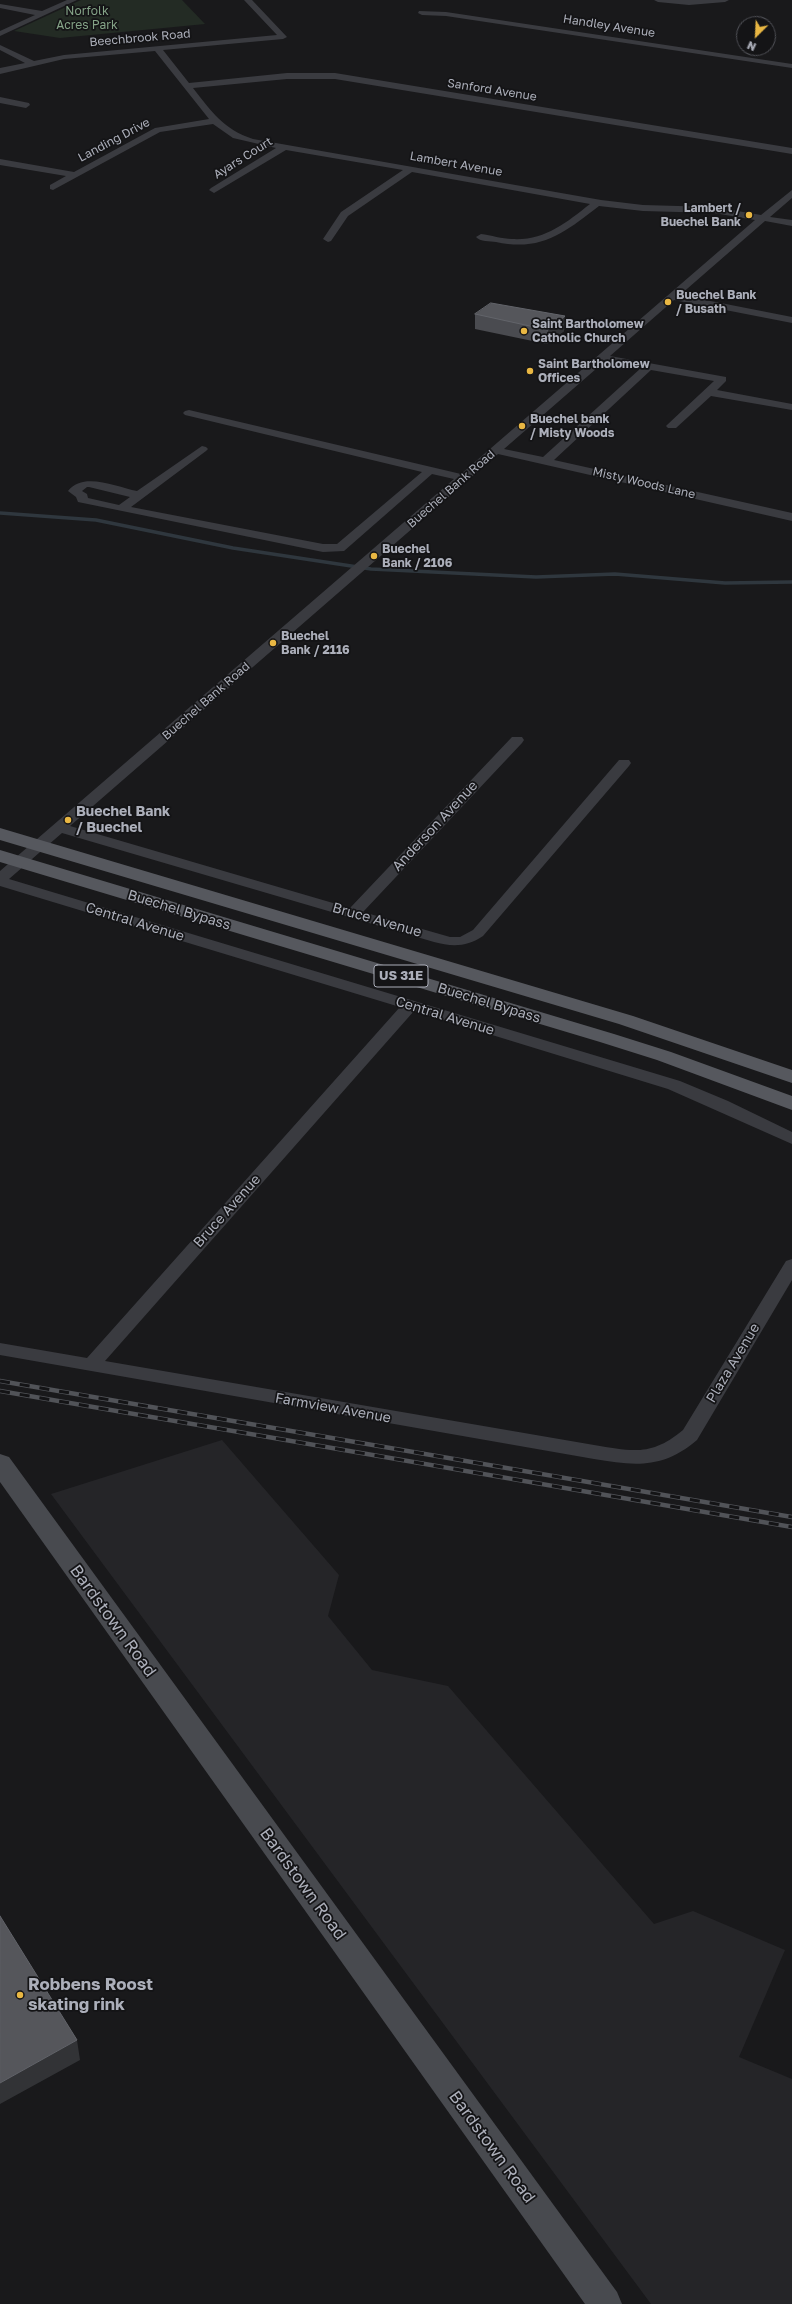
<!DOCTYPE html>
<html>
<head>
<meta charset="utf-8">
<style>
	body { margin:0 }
	#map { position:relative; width:792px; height:2304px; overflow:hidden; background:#19191b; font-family:"Golos Text",sans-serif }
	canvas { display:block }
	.north { position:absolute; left:736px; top:16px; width:40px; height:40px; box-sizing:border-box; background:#141416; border:1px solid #515258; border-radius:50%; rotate:204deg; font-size:11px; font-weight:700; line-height:16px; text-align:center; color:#acafba }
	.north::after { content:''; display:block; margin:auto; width:14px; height:18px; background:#e9b743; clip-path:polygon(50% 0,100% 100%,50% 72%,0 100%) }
</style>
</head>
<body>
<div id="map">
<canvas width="792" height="2304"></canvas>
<div class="north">N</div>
</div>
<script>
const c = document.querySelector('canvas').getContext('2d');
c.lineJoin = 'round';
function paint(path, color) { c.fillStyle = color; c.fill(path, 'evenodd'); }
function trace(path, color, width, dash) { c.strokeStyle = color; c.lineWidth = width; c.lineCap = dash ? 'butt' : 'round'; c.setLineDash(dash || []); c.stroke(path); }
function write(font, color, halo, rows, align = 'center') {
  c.font = font + ' "Golos Text",sans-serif'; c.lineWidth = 3.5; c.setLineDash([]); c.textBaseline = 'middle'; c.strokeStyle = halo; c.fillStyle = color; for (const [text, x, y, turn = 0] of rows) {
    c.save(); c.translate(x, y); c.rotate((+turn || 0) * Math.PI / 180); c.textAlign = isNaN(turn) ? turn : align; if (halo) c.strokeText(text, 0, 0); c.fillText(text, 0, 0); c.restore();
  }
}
const built = new Path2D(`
	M222,1440L339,1575L328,1616L372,1670L448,1686L654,1924L693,1911L785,1950L739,2057L792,2079V2304H651L51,1494Z`);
const green = new Path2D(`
	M81,0H182L205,24L60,38L14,31Z`);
const stream = new Path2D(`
	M0,513L96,520L233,548L371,569L536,577L615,574L725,583L792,582`);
const minor = new Path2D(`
	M67,0H77L0,36V31L35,15L0,8V4L42,11Z
	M244,0H252L287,37L283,39L163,50L189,83L287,73H335L792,148V154L335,79H287L193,88C212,112 223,129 253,139L601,200L643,205L714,207L761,215L792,190V198L770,217L792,220V226L765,221L680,295L792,317V323L674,300L610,356L726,377V381L717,390L792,404V410L711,396L676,428H668L666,426L668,424L714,381L651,370L554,460L792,513V521L498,454L70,826L350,908L512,737H522L524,740L522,743L363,912L450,937H460L473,930L619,760H629L631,763L629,766L483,936C467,947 452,947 434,942L62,833L9,879L680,1081L728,1101L792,1132V1144L668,1089L414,1011L105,1361L594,1445C632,1451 651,1457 683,1430L786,1261L792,1259V1280L697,1440C663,1469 635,1466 594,1459L0,1355V1343L87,1358L400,1007L0,886V871L454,479L432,474L344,551L323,552L78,502L76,497L68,491C83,471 117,487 137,491L202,446L206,447L208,449L206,451L131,507L323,544H337L422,472L185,415L183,413L185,411L189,410L461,474L755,220L714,213L643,211L599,206C565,232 542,252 496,242C490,241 480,242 476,237L481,234C491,235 502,239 512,239C544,241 566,223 590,204L412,172L348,216L331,241L328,242L323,239L341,212L403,170L286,150L214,193L209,190L211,188L276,148L233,138L213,124L160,132L53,190L50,189V185L66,176L0,165V159L74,172L155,128L209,119L155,51L64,59L0,74V68L25,63L0,50V45L34,61L64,55L277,35ZM604,362L641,368L543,457L504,449ZM87,487H89L130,497L119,505L88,498L87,494L82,491Z
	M654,0H729L725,2L689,5L658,2Z
	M419,11L446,12L792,64V68L446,16L422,15L418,13Z
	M0,97L29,103L30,105L26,108L0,103Z`);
const secondary = new Path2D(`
	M0,1454L9,1457L617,2292L622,2304H585L0,1482Z`);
const primary = new Path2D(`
	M0,828L633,1016L792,1070V1083L619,1024L0,840Z
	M0,850L614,1034L671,1052L792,1096V1110L657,1060L600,1042L0,862Z`);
const rail = new Path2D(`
	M0,1381L792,1517
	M0,1391L792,1527`);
const wall = new Path2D(`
	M475,314L565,316L564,331L547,344L475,329Z`);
const shadedWall = new Path2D(`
	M565,316L564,331L547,344L548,330Z
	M77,2040L80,2060L0,2104V2083Z`);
const building = new Path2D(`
	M491,303L565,316L548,330L475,314Z
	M0,1916L77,2040L0,2083Z`);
const markers = [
	[749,215,4,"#e9b743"],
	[668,302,4,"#e9b743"],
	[524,331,4,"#e9b743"],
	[530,371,4,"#e9b743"],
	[522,426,4,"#e9b743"],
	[374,556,4,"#e9b743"],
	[273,643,4,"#e9b743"],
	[68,820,4,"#e9b743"],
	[20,1995,4,"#e9b743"]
];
const farParknames = [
	["Norfolk",87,11],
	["Acres Park",87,25]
];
const farStreetnames = [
	["Handley Avenue",609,26,9],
	["Beechbrook Road",140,38,-5],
	["Sanford Avenue",492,90,9],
	["Landing Drive",114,140,-28],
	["Ayars Court",243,158,-32],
	["Lambert Avenue",456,164,10],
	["Misty Woods Lane",644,483,13],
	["Buechel Bank Road",451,489,-41],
	["Buechel Bank Road",206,701,-41]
];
const farPoinames = [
	["Lambert /",741,208,"right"],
	["Buechel Bank",741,222,"right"],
	["Buechel Bank",676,295],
	["/ Busath",676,309],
	["Saint Bartholomew",532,324],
	["Catholic Church",532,338],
	["Saint Bartholomew",538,364],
	["Offices",538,378],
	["Buechel bank",530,419],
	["/ Misty Woods",530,433],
	["Buechel",382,549],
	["Bank / 2106",382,563],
	["Buechel",281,636],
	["Bank / 2116",281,650]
];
const shields = [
	[401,976,54]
];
const shieldNames = [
	["US 31E",401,976]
];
const poiNames = [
	["Buechel Bank",76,812],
	["/ Buechel",76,828]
];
const streetNames = [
	["Anderson Avenue",435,826,-47],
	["Buechel Bypass",179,910,17],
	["Bruce Avenue",377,920,16],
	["Central Avenue",135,922,17],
	["Buechel Bypass",489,1003,17],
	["Central Avenue",445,1016,17],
	["Bruce Avenue",227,1211,-48],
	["Plaza Avenue",733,1363,-59],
	["Farmview Avenue",333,1408,10]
];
const nearStreetnames = [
	["Bardstown Road",113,1621,54],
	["Bardstown Road",303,1884,54],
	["Bardstown Road",492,2147,54]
];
const nearPoinames = [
	["Robbens Roost",28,1985],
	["skating rink",28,2005]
];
paint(built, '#252528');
paint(green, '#232b24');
trace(stream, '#2f373e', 3.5);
paint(minor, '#3a3b40');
paint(secondary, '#484a4f');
paint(primary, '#56585e');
trace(rail, '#515358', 4.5);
trace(rail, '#141416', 3, [10]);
paint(wall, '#4a4b50');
paint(shadedWall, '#323336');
paint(building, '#55565b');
trace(building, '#62646a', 1);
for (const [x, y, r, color] of markers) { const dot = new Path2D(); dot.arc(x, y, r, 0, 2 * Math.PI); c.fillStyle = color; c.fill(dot); trace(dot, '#141416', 1.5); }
write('12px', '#84a387', '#141416', farParknames);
write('12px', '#acafba', '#141416', farStreetnames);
write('bold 12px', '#acafba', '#141416', farPoinames, 'left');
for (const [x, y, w] of shields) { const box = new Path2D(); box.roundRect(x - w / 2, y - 11, w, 22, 3); c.fillStyle = '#141416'; c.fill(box); trace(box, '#acafba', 1); }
write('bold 13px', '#acafba', null, shieldNames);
write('bold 14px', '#acafba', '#141416', poiNames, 'left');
write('14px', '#acafba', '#141416', streetNames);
write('17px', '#acafba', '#141416', nearStreetnames);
write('bold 17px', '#acafba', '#141416', nearPoinames, 'left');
</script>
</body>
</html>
